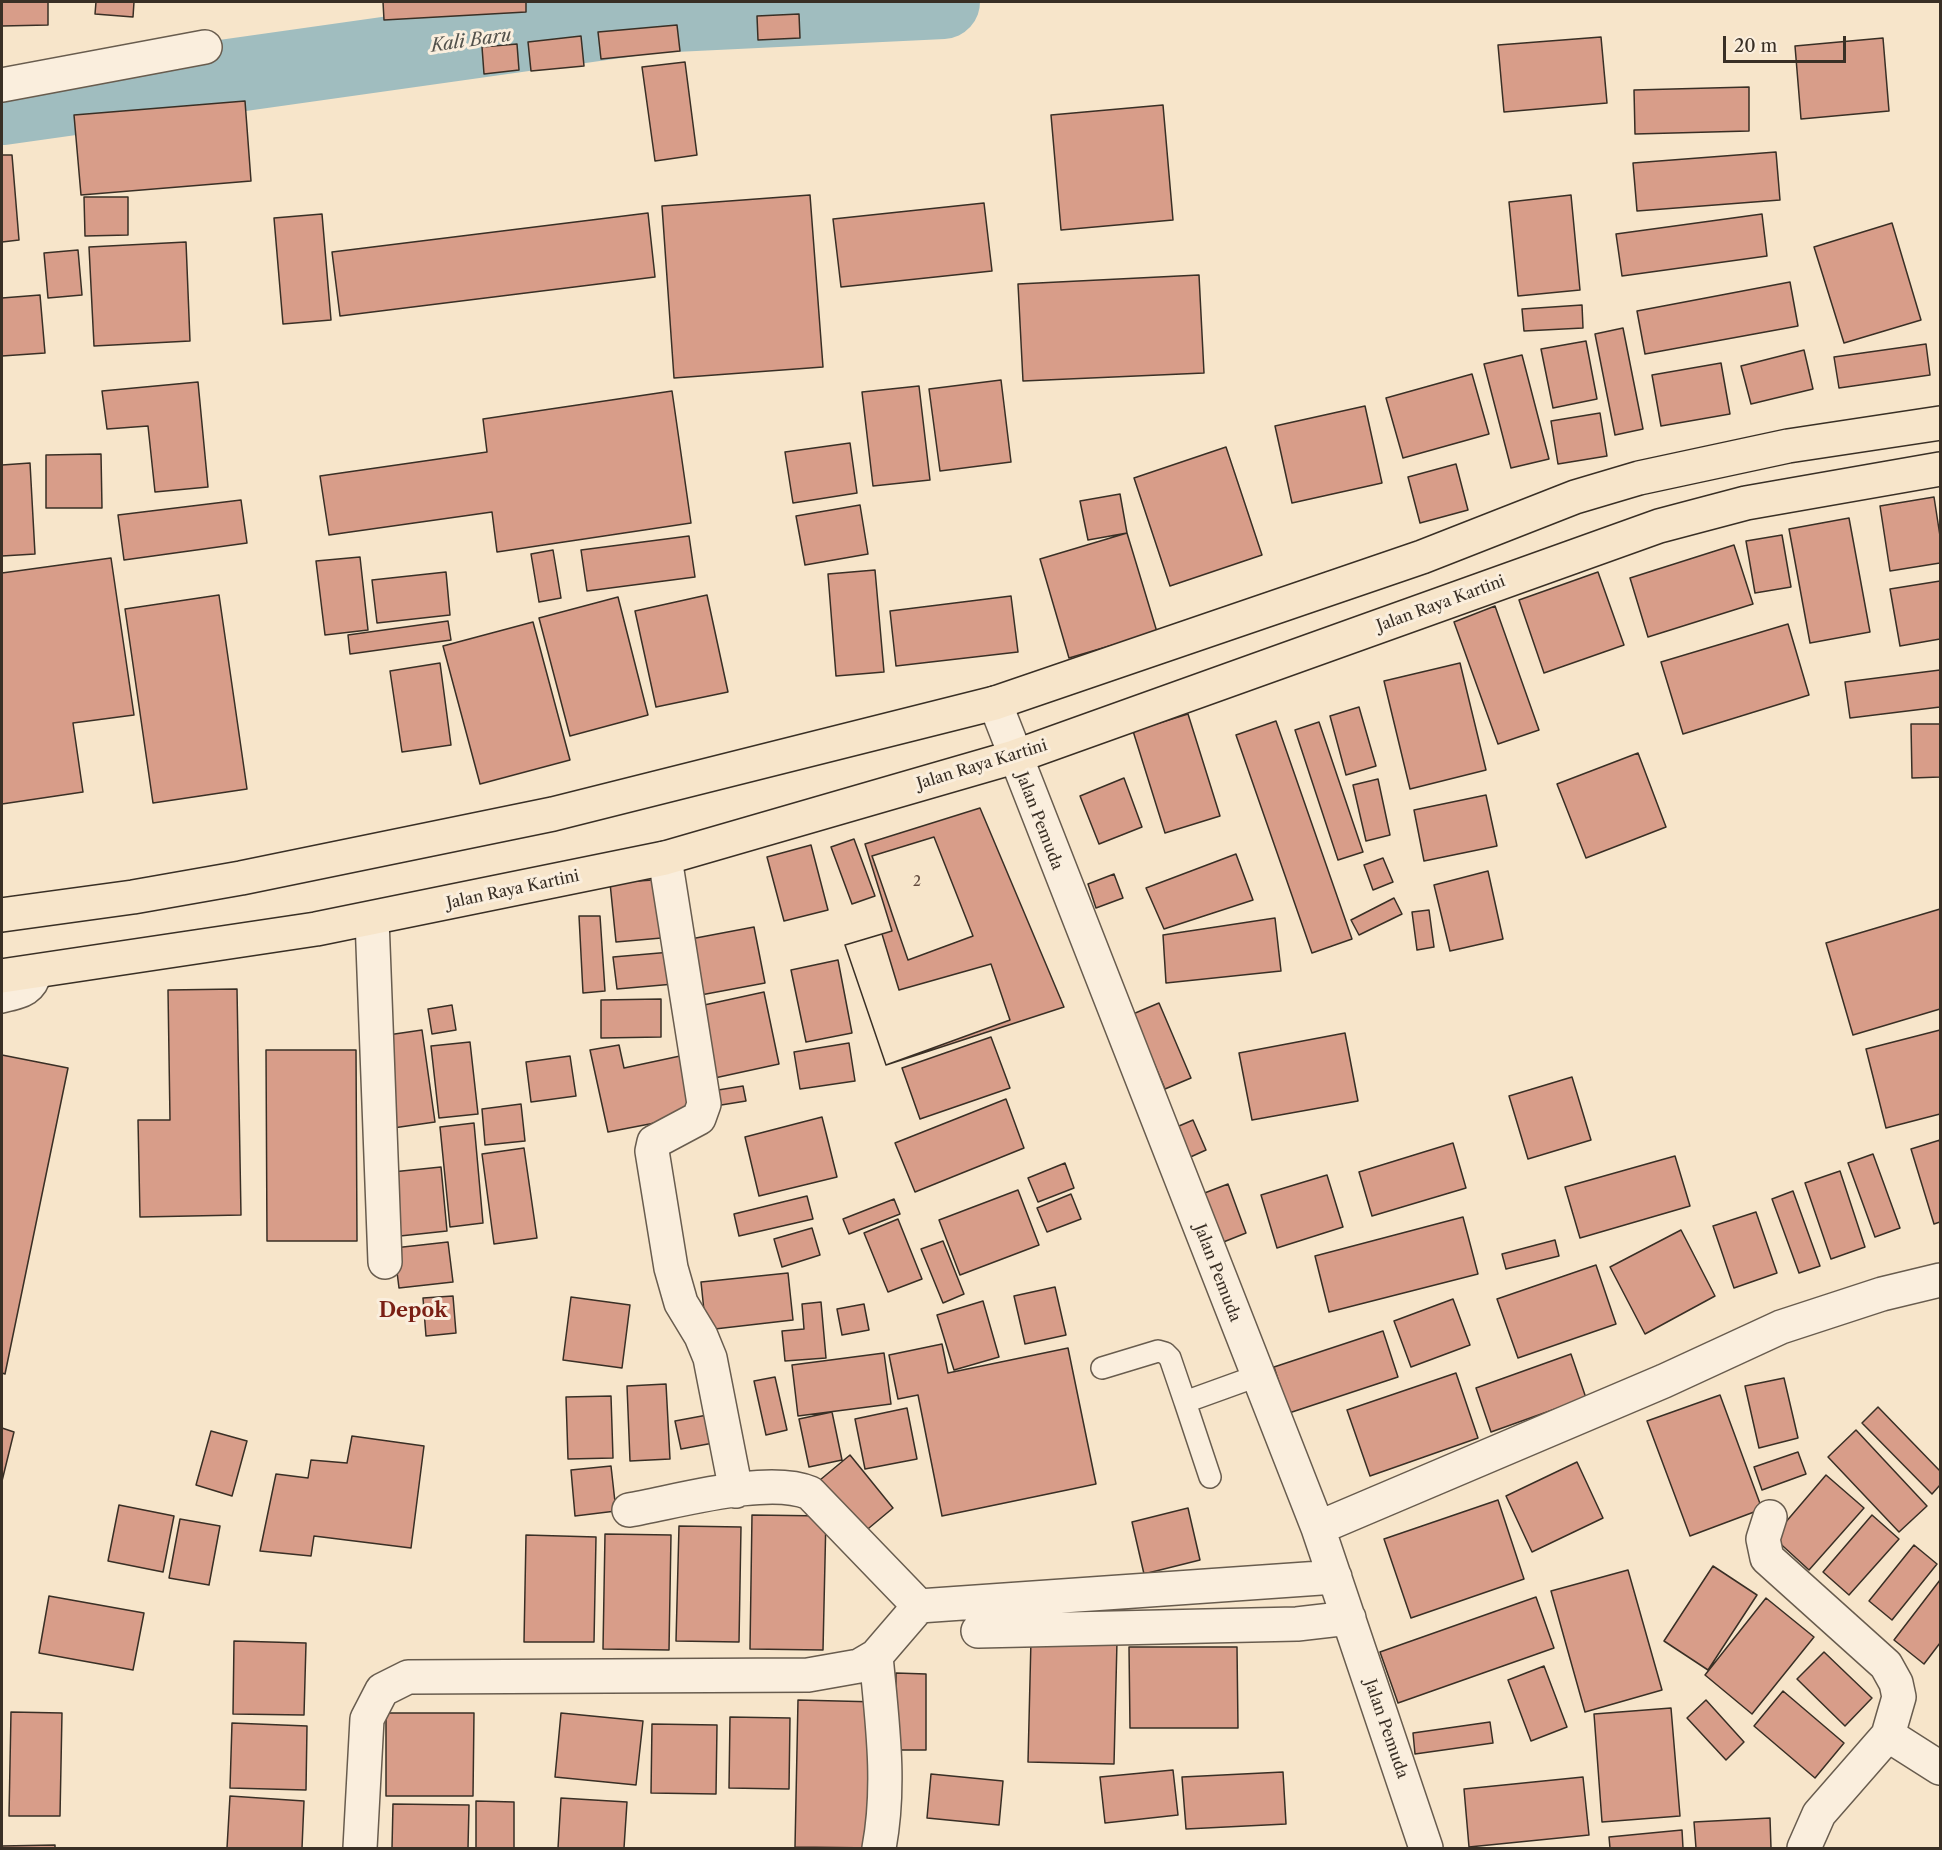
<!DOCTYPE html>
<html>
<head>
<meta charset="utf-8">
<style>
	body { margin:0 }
	#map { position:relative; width:1942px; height:1850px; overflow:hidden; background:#f7e5ca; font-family:"Libre Caslon Text",serif }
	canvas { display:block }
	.frame { position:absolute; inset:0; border:3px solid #392f25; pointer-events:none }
	.scale { position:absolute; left:1723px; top:36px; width:123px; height:27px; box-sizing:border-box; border:3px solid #392f25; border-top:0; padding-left:8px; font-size:18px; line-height:21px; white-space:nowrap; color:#392f25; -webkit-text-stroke:4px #faeedd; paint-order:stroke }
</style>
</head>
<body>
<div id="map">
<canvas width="1942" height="1850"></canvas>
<div class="frame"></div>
<div class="scale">20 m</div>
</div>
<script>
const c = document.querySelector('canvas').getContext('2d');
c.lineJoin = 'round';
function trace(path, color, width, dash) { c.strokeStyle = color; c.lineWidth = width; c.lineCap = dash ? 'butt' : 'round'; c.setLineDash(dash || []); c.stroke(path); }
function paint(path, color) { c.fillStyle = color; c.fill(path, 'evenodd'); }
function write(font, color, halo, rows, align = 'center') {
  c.font = font + ' "Libre Caslon Text",serif'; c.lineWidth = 6; c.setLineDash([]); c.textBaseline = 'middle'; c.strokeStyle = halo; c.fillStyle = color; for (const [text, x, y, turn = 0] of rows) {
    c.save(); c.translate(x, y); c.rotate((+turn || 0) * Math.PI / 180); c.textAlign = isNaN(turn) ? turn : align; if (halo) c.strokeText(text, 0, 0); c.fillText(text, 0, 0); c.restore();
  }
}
const river = new Path2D(`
	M2,108L653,16L943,2`);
const building = new Path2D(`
	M2,2H48V25L2,26Z
	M96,2H134L133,17L95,14Z
	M383,2H526V12L384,20Z
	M799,14L800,38L758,40L757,16Z
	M677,25L680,51L601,59L598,32Z
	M581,36L584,66L531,71L528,42Z
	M1601,37L1607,103L1504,112L1498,45Z
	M1883,38L1889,111L1801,119L1795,46Z
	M517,44L519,70L484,74L482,47Z
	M685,62L697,155L655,161L642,67Z
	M1749,87V131L1635,134L1634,90Z
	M245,101L251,181L81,195L74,115Z
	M1163,105L1173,220L1061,230L1051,115Z
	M1776,152L1780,200L1637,211L1633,163Z
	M2,155H12L19,240L2,242Z
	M810,195L823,367L674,378L662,206Z
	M1571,195L1580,290L1518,296L1509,202Z
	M84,197H128V235L85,236Z
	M984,203L992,271L841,287L833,219Z
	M648,213L655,277L340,316L332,252Z
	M322,214L331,320L283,324L274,218Z
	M1762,214L1767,256L1622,276L1616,234Z
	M1892,223L1921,320L1844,343L1814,247Z
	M186,242L190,341L94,346L89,247Z
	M78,250L82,295L48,298L44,253Z
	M1199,275L1204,373L1023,381L1018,284Z
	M1790,282L1798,326L1645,354L1637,311Z
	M40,295L45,353L2,356V298Z
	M1582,305L1583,328L1524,331L1522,309Z
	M1623,328L1643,429L1615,435L1595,334Z
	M1586,341L1597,399L1553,408L1541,349Z
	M1926,344L1930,375L1839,388L1834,357Z
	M1804,350L1813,389L1751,404L1741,366Z
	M1522,355L1549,459L1511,468L1484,364Z
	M1721,363L1730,414L1661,426L1652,375Z
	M1472,374L1489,434L1403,458L1386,398Z
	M1001,380L1011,462L940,471L929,389Z
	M198,382L208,487L155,492L148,426L107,429L102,391Z
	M919,386L930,480L873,486L862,392Z
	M672,391L691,523L497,552L492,512L329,535L320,476L487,452L483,419Z
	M1365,406L1382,483L1292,503L1275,426Z
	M1600,413L1607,456L1558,464L1551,421Z
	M850,443L857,493L793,503L785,452Z
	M1226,447L1262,555L1170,586L1134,478Z
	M101,454L102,508H46V455Z
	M30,463L35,554L2,556V465Z
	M1456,464L1468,510L1420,523L1408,477Z
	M1120,494L1127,533L1088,540L1080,501Z
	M1934,497L1940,536V563L1890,571L1880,506Z
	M241,500L247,543L124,560L118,515Z
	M860,505L868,554L805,565L796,516Z
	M1849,518L1870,632L1810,643L1789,529Z
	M1127,533L1157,632L1069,658L1040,559Z
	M1782,535L1791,587L1755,593L1746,541Z
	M689,536L695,577L587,591L581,550Z
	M1734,545L1753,604L1648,637L1630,578Z
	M553,550L561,598L539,602L531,554Z
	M360,557L368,630L325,635L316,561Z
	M111,558L134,715L73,723L83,792L2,804V573Z
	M875,570L884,672L836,676L828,574Z
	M446,572L450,615L377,623L372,580Z
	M1598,572L1624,645L1544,673L1519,600Z
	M1940,581V639L1900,646L1890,589Z
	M219,595L247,789L153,803L125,609Z
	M707,595L728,692L656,707L635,611Z
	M1011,596L1018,652L896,666L890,611Z
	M618,597L648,715L570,736L539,618Z
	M1495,606L1539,730L1498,744L1454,622Z
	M448,621L451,640L350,654L348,635Z
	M533,622L570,760L480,784L443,646Z
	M1788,624L1809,695L1683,734L1661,662Z
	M440,663L451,745L402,752L390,671Z
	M1460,663L1486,770L1410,789L1384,681Z
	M1940,670V707L1850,718L1845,682Z
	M1359,707L1376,766L1346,775L1330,716Z
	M1188,714L1220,816L1165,833L1133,731Z
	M1276,721L1352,939L1312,953L1236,735Z
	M1319,722L1363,852L1338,860L1295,730Z
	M1911,724H1940V777L1912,778Z
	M1638,753L1666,827L1586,858L1557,784Z
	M1124,778L1142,827L1099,844L1080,796Z
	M1378,779L1390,835L1366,841L1353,785Z
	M1486,795L1497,846L1424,861L1414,810Z
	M980,808L1064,1007L886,1065L845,945L892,931L865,844Z
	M934,837L973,936L908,960L872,856Z
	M854,839L875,896L852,904L831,847Z
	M811,845L828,910L784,921L767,857Z
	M1236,854L1253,900L1164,929L1146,888Z
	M1383,858L1393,882L1373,890L1364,865Z
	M1488,871L1503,939L1450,951L1434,885Z
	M1114,874L1123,898L1096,908L1088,884Z
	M667,879L673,937L616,942L610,883Z
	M1394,898L1402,914L1359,935L1351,920Z
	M1940,909V1009L1853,1035L1826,943Z
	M1429,910L1434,947L1417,950L1412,912Z
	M579,916H600L605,991L583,993Z
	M1275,918L1281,971L1166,983L1163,935Z
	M754,927L765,983L690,997L680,941Z
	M882,934L899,990L991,964L1010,1020L886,1065L845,945Z
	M671,952L674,984L617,989L613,957Z
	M838,960L852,1033L806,1042L791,970Z
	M237,989L241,1215L140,1217L138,1120H170L168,990Z
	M764,992L779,1064L710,1079L695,1007Z
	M661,999V1037L601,1038V1000Z
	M1159,1003L1191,1078L1165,1089L1133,1014Z
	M452,1005L456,1030L432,1034L428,1009Z
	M422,1030L435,1122L393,1128L381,1036Z
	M1940,1030V1114L1886,1128L1866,1049Z
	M1345,1033L1358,1101L1252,1120L1239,1053Z
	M991,1037L1010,1088L920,1119L902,1068Z
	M470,1042L478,1114L439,1118L431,1046Z
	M849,1043L855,1081L800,1089L794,1052Z
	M619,1045L624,1068L680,1056L691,1116L608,1132L590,1050Z
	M266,1050H356L357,1241H267Z
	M2,1055L68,1068L5,1374L2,1373Z
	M570,1056L576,1096L531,1102L526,1062Z
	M1572,1077L1591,1140L1528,1159L1509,1096Z
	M743,1086L746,1101L715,1106L712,1091Z
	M1006,1099L1024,1148L915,1192L895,1143Z
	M521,1104L525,1141L485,1145L482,1109Z
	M822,1117L837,1177L759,1196L745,1137Z
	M1193,1120L1206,1150L1186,1159L1172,1129Z
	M474,1123L483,1223L450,1227L440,1127Z
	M1940,1140V1222L1934,1224L1911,1149Z
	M1453,1143L1466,1188L1372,1216L1359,1172Z
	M524,1148L537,1238L494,1244L482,1154Z
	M1873,1154L1900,1228L1875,1237L1848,1163Z
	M1675,1156L1690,1206L1580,1238L1565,1187Z
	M1065,1163L1074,1188L1038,1202L1028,1178Z
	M441,1167L447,1231L400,1236L392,1172Z
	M1840,1171L1865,1247L1831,1259L1805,1183Z
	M1327,1175L1343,1227L1277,1248L1261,1195Z
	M1228,1184L1246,1233L1221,1243L1202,1194Z
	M1018,1190L1039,1245L960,1275L939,1220Z
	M1793,1191L1820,1266L1799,1273L1772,1199Z
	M1071,1194L1081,1219L1047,1232L1037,1208Z
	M807,1196L813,1219L739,1236L734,1214Z
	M894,1199L900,1214L849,1234L843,1219Z
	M1756,1212L1777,1273L1734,1288L1713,1226Z
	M1463,1217L1478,1274L1329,1312L1315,1256Z
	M898,1219L922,1279L888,1292L864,1233Z
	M812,1228L820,1255L782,1267L774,1239Z
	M1681,1230L1715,1296L1645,1334L1610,1267Z
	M1555,1240L1559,1256L1506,1269L1502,1254Z
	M943,1241L964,1294L943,1303L921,1249Z
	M448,1242L453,1282L399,1288L394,1248Z
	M1596,1265L1616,1324L1518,1358L1497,1299Z
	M788,1273L793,1320L706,1330L701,1282Z
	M1055,1287L1066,1335L1025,1344L1014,1296Z
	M453,1296L456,1333L426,1336L423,1298Z
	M571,1297L630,1305L622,1368L563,1360Z
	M1453,1299L1470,1345L1411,1367L1394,1321Z
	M983,1301L999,1357L954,1370L937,1315Z
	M821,1302L826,1358L785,1361L782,1331L804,1329L802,1304Z
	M864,1304L869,1330L842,1335L837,1309Z
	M1383,1331L1398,1377L1289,1413L1274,1367Z
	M942,1344L948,1373L1068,1348L1096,1484L942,1516L918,1395L898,1399L889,1355Z
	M884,1353L891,1404L798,1416L792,1365Z
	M1571,1354L1586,1398L1491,1432L1476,1388Z
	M1456,1373L1478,1438L1370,1476L1347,1410Z
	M775,1377L787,1430L766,1435L754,1381Z
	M1784,1378L1798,1438L1759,1448L1745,1386Z
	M666,1384L670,1459L630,1461L627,1386Z
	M1720,1395L1762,1509L1690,1536L1647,1421Z
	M611,1396L613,1458L568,1459L566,1397Z
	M1878,1407L1940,1471V1485L1932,1494L1862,1423Z
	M907,1408L917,1459L865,1469L855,1419Z
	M832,1412L842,1460L809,1467L799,1419Z
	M718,1413L724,1441L681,1449L675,1421Z
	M2,1428L14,1432L2,1481Z
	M1856,1430L1927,1506L1899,1532L1828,1457Z
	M211,1431L247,1441L232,1496L196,1485Z
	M352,1436L424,1446L411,1548L314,1536L311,1556L260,1551L276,1474L308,1478L311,1460L347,1463Z
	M1798,1452L1806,1474L1762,1490L1754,1467Z
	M850,1455L893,1508L863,1533L820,1480Z
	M1577,1462L1603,1518L1532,1552L1506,1496Z
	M611,1466L616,1511L575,1516L571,1470Z
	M1826,1475L1864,1508L1809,1570L1773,1537Z
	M1498,1500L1524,1579L1411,1618L1384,1539Z
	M119,1505L174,1516L163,1572L108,1561Z
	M1188,1508L1200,1560L1144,1574L1132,1522Z
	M752,1515L826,1516L823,1650L750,1649Z
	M1872,1515L1899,1539L1849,1595L1823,1572Z
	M180,1519L220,1526L209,1585L169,1578Z
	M679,1526L741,1527L739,1642L676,1641Z
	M605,1534L671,1535L669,1650L603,1649Z
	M526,1535L596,1537L594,1642H524Z
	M1914,1545L1937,1564L1892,1620L1869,1601Z
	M1713,1566L1757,1595L1708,1670L1664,1641Z
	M1628,1570L1662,1690L1585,1712L1551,1591Z
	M1940,1580V1643L1924,1664L1894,1640Z
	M49,1596L144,1613L133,1670L39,1653Z
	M1536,1597L1554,1648L1398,1703L1380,1652Z
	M1766,1598L1814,1637L1752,1714L1705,1675Z
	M1031,1639L1117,1641L1114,1764L1028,1762Z
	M234,1641L306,1643L304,1715L233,1714Z
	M1129,1647H1237L1238,1728H1130Z
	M1824,1652L1872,1698L1845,1726L1797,1679Z
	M1544,1666L1567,1727L1531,1741L1508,1680Z
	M896,1673L926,1674V1750H895Z
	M1783,1691L1844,1743L1815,1778L1754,1726Z
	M798,1700L878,1702L875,1848L795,1847Z
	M1706,1700L1744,1742L1726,1760L1687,1718Z
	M1671,1708L1680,1816L1602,1822L1594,1714Z
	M11,1712L62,1713L60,1816H9Z
	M386,1713H474L473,1796H386Z
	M561,1713L643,1721L636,1785L555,1777Z
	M730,1717L790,1718L789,1789L729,1788Z
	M1490,1722L1493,1743L1415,1754L1413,1733Z
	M232,1723L307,1726L306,1790L230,1788Z
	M652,1724L717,1725L716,1794L651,1793Z
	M1173,1770L1178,1815L1105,1823L1100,1777Z
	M1283,1772L1286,1824L1186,1829L1182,1777Z
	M931,1774L1003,1781L999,1825L927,1818Z
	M1583,1777L1589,1835L1469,1847L1464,1789Z
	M230,1796L304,1801L302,1848H227Z
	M561,1798L627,1802L624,1848H558Z
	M476,1801L514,1802V1848H476Z
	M393,1804L469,1805L468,1848H392Z
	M1770,1818L1771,1848H1696L1694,1822Z
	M1682,1830L1683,1848H1610L1609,1837Z
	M55,1845V1848H2V1846Z`);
const service = new Path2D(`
	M2,1002C24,997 36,995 42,971
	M1102,1368L1158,1351L1165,1353L1170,1358L1185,1402L1257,1376
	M1185,1402L1210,1477`);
const minor = new Path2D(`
	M2,85L205,47
	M995,703L1318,1528L1426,1848
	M665,858L704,1104L699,1118L654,1142L652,1151L671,1268L681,1303L701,1336L710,1358L736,1491
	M372,919L385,1262
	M629,1510C676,1502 768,1475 810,1493L919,1606
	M1770,1517L1763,1539L1767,1558L1886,1665L1896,1683L1899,1697L1888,1735L1819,1814L1804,1848
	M1318,1528L1664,1381L1781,1327L1882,1294L1940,1280
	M978,1631L1297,1624L1349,1618
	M876,1656C882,1721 891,1784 879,1848
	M1888,1735L1940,1768
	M360,1848L367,1719L382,1690L408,1677L808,1675L859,1666L876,1656L919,1606L1335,1577`);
const primary = new Path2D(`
	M2,915L133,897L241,878L553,814L995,703L1422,557L1575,497L1639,478L1788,446L1940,423
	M2,976L316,929L665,858L1014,757L1659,526L1746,503L1940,469`);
const numberNames = [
	["2",917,882]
];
const streetNames = [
	["Jalan Raya Kartini",1441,604,-20],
	["Jalan Raya Kartini",982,765,-17],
	["Jalan Pemuda",1039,821,69],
	["Jalan Raya Kartini",513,890,-12],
	["Jalan Pemuda",1217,1273,69],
	["Jalan Pemuda",1386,1729,71]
];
const waterNames = [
	["Kali Baru",471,41,-8]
];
const quarterNames = [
	["Depok",413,1311]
];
trace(river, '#a0bdbf', 74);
paint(building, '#d89d89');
trace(building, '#392f25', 1.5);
trace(service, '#685c4e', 24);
trace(minor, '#685c4e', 36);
trace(primary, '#392f25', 36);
trace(service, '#faeedd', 21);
trace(minor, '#faeedd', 33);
trace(primary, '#f7e5ca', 33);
write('14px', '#614a3e', null, numberNames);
write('16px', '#392f25', '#faeedd', streetNames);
write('italic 18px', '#53524c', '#faeedd', waterNames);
write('bold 20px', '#7a1f14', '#faeedd', quarterNames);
</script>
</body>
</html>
